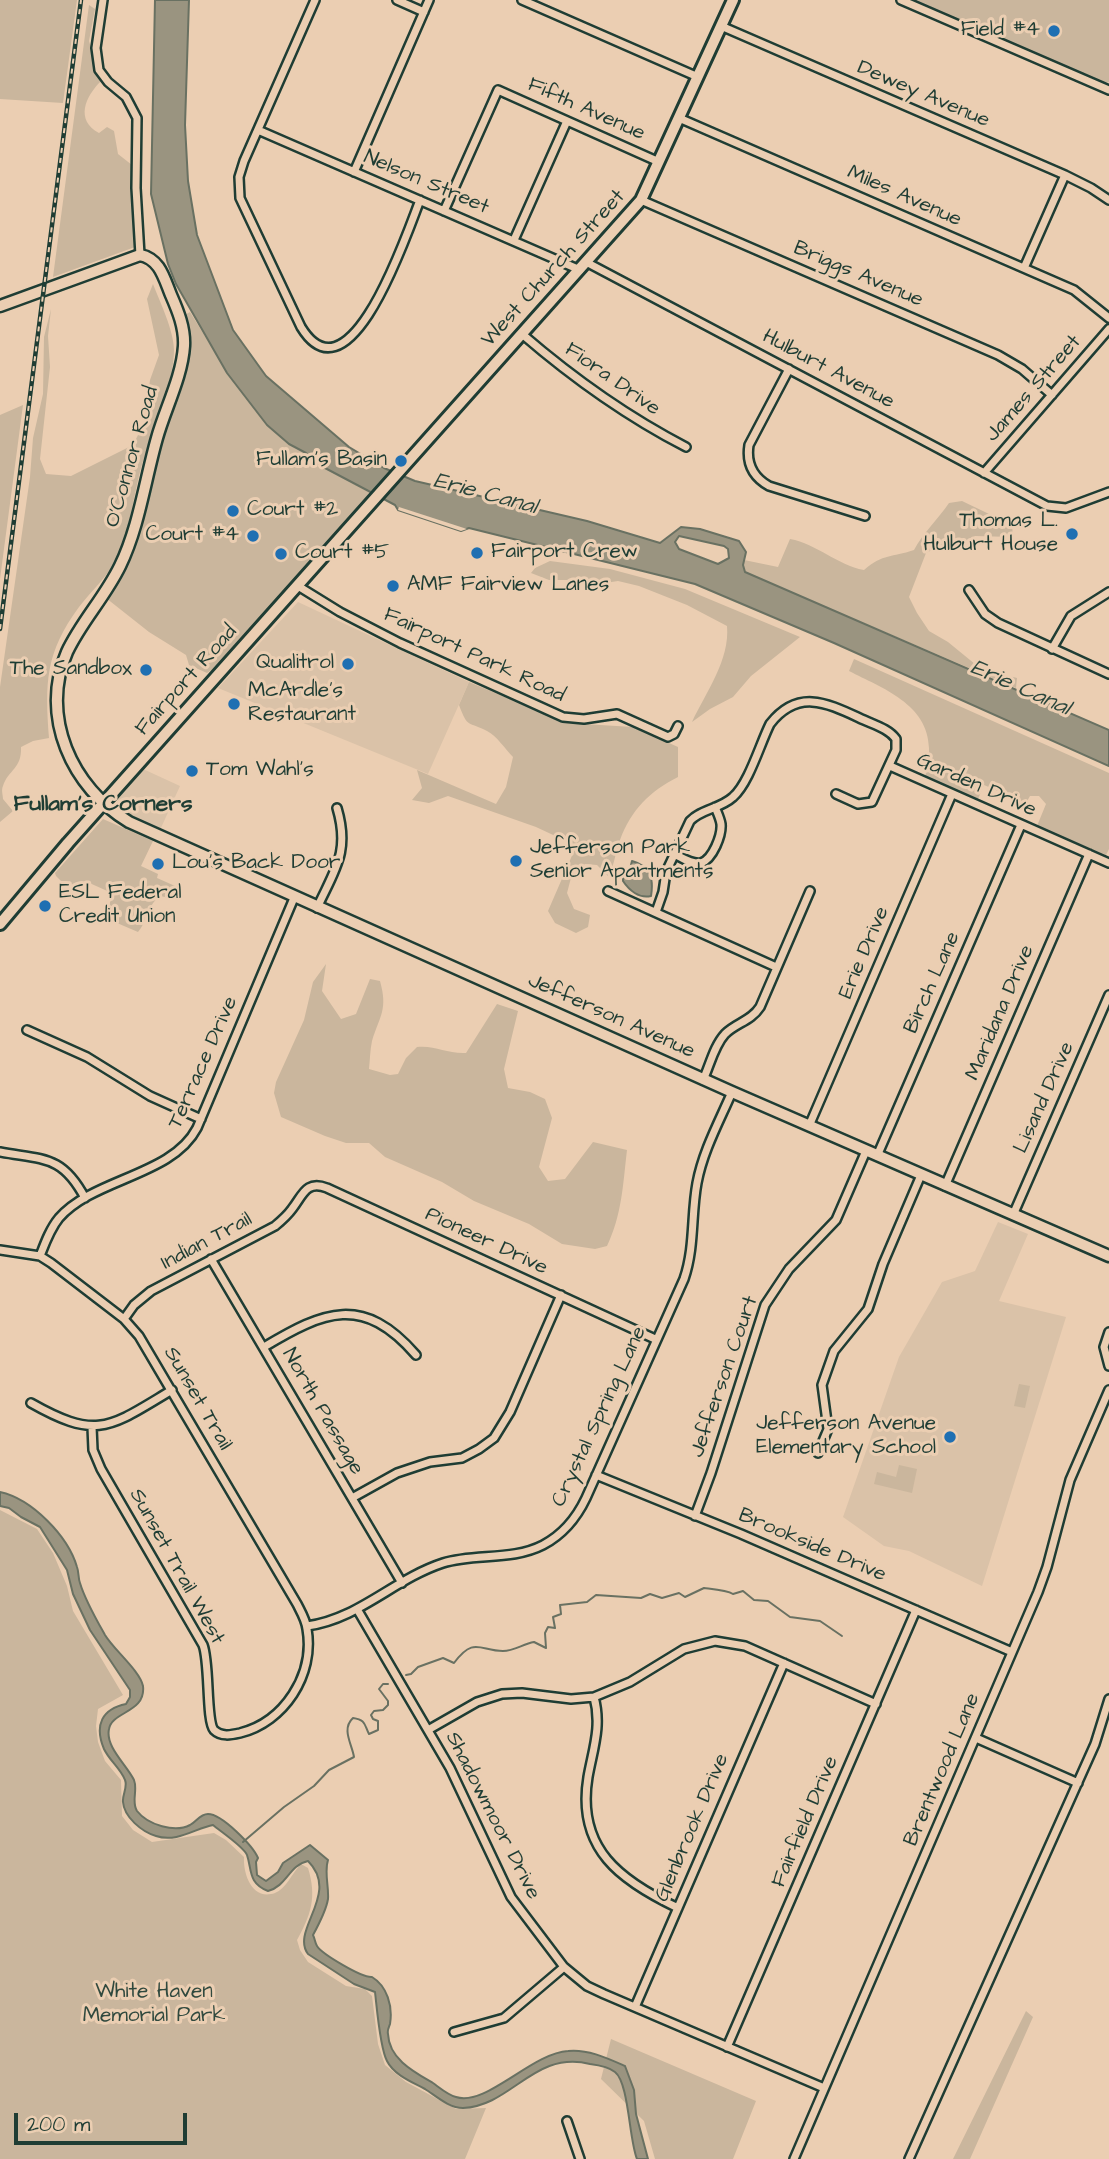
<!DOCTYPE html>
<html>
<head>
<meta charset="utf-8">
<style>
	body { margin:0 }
	#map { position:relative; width:1109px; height:2159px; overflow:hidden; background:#ebceb2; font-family:"Architects Daughter",sans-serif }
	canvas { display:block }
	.scale { position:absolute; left:14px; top:2113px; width:173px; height:32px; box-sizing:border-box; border:4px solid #1f3d34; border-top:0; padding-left:9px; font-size:21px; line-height:24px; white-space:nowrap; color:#1f3d34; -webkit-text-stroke:5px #ebceb2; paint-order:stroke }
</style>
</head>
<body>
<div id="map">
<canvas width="1109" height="2159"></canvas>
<div class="scale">200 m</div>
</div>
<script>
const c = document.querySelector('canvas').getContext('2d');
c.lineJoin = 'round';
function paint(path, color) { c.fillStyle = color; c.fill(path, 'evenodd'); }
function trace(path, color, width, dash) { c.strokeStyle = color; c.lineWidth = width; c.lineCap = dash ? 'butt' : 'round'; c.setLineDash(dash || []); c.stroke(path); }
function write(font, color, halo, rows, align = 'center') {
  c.font = font + ' "Architects Daughter",sans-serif'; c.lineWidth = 6; c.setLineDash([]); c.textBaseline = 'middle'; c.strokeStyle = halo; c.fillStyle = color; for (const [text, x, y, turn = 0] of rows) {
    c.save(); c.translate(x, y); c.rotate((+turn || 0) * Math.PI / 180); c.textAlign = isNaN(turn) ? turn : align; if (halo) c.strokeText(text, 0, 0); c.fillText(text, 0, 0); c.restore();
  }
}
const built = new Path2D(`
	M298,602L469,682L428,774L218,688Z
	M143,769L180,786L160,830L125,814L117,806L118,797Z
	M998,1222L1028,1234L999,1301L1066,1317L982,1586L909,1551L884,1546L843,1517L899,1357L942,1282L975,1271Z`);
const green = new Path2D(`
	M0,0H77L63,103L0,99Z
	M911,0H1109V82L1102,83Z
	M89,5L95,9L89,41L101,81C85,97 75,120 99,133L107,127L114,131L118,154L132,165L135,247L53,277Z
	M153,284C160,302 174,331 174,350C174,384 151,433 141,468C134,494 128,538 116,561C106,578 91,591 79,607C45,653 45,683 49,738L33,741L21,747C22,769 8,770 3,786C1,790 3,795 3,799L13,811L0,822V687L30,477L33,438L43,394L44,337L51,309L48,336L50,367L40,459L46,474L71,476L133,445L144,423L150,380L159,355L147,299Z
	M190,312L227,372L267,425L325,468L372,494L219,665L207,673L189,665L186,655L149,632L106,598L184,367L183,316Z
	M23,405L0,579V415Z
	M962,501L1012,525L1013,537L975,536L963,545L944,544L926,553L909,597L917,613L929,631L948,642L981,669L1017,678L1016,688L744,572V560L778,567L790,539C817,544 837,565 864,570C884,553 891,558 914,550C923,533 938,519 949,503Z
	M550,561L610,569L685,589L800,637L751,676L733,697L710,709L692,722C706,692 730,660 727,626L687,605L639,586L618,581L592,585L580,580H549L531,573L535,568Z
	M854,659L1109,773V849L1106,855L1037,826L1046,804L1039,796H1030L1026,803L984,785L978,799L925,776C929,766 929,758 929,748C928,704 882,688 849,671Z
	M469,682L567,723L633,727L678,747V777C650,791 631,810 620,840C615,852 615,865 608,876L597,865L585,864L572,874L567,893L574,909L590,915L588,927L576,933L555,923L548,911L574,851L566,841L536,827L448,796L429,803L412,800L422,788L417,770L496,804L506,787L513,757C505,749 497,736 487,731C468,721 468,729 459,705Z
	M103,819L153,841L141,866L158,874L157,878L175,886L170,898L160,896C148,904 147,922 138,932L103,917L114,894L85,881L76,896L56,876L55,873Z
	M326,964L322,991L341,1019L356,1014L370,979L380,981C388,1010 380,1015 372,1041C370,1050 370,1060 369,1069L390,1075L398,1074L406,1058L417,1047C435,1045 447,1054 466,1053L497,1004L518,1011L504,1069L508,1088L530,1092L545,1099L552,1118L539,1167L548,1181L565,1179L593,1142L627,1150C623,1184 622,1215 607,1246L595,1249L562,1244L529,1224L474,1201L442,1182L385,1157L369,1143H346L325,1136L281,1117L274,1093L276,1082L304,1020L313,982Z
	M1019,1384L1030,1386L1025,1408L1014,1406Z
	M899,1465L917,1469L912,1493L874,1484L877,1472L896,1477Z
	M0,1510L37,1529L53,1553L67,1586L73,1611L123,1695L98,1709L96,1726L98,1742L105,1761L121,1780L122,1816L133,1830L152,1842L214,1833L226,1840L244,1857C243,1874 252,1901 275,1893C286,1889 292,1873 301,1864L308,1868C317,1897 311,1915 297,1940L300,1950L308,1962L346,1986L365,1989L372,1996L378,2044L385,2065L406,2082L456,2109L486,2108L465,2159H0Z
	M1026,2011L1033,2017L970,2159H953Z
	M611,2039L756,2101L733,2159H655L644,2121L601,2079Z`);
const water = new Path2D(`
	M155,0H189L185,125L188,181L197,235L233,330L266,376L349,447L384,468L415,481L587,521L660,543L681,527L700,529L739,541L746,552L743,565L745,572L1109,730V766L834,643L695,584L469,528L461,531L398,510L395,505L325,468L306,453L289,444L267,425L227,373L176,284L168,264L151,194ZM679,536L724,546L728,549L729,558L718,564L679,549L675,542Z
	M632,861C650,866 654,878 651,896C639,899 629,890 623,881V875L630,869Z
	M0,1492C32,1499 68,1536 77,1567C79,1572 78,1578 80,1583C85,1600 96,1619 105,1635C114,1650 140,1671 143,1686C146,1713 112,1711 109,1729C105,1747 127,1765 134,1780C138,1790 131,1802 137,1811C148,1825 175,1833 190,1825C197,1821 200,1814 208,1814C222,1814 253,1846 258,1858L256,1862L257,1875L266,1881L278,1872L283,1863L310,1845L328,1860C324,1872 329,1886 328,1899C326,1911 319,1924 313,1935C315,1939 315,1943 317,1946C322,1954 362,1978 372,1977C387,1986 393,2006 390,2024C389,2027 387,2030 388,2034C389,2059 414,2072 433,2083C440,2088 448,2095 456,2097C486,2107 532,2053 568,2051C588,2049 607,2058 625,2066L634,2090L636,2114L648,2159H637C629,2140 629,2083 615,2072C609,2067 598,2065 590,2064C534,2050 512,2106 463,2108C449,2108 436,2096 425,2089C412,2082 394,2075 387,2061C380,2048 377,2009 375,1992L354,1984L308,1954C290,1930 341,1894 308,1861C289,1865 287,1886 268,1891C248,1883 252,1870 247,1855C244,1847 220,1831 213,1825C196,1828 177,1843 156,1836C142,1832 124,1817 123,1802C122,1795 128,1787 125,1780C121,1769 109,1760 104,1749C94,1725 102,1709 126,1704L130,1697V1690L90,1630L73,1594L67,1570L40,1527L21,1517L9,1508L0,1506Z`);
const pier = new Path2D(`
	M399,507L467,529L461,531L398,510Z`);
const stream = new Path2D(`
	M406,1675L411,1674L418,1667L443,1658L454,1663C474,1636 480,1651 503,1651C514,1651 523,1644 534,1642L546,1648L545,1633L548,1627L555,1628L553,1617L561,1614L560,1605L587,1602L596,1595L641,1598L650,1594L662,1598L679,1593L685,1597L704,1588C712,1589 727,1590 733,1594L743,1591L754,1600L768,1601L790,1617L820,1621L842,1636
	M243,1842L284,1807L314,1786L329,1770L354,1757C352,1744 341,1729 353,1718C366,1720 364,1724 369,1734L378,1730V1721L373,1719L371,1715L374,1711L383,1710L388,1705V1701L379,1689L383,1684H388`);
const street = new Path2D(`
	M103,0L96,48L99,70L108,82L126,97L137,118L136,188L140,255
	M315,0L244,161L239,177L240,198L301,327C350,407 408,230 420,200
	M397,0L424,12
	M522,0L698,77
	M901,0L1109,90
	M721,26L1065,175L1091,188L1109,200
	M679,118L1074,290L1109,318
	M258,130L580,270
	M354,172L429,0
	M641,200L998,355L1022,369L1052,395
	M444,211L498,90L659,162
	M514,240L567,121
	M586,262L1047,506L1066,508L1109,492
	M1024,268L1065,175
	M522,334C573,378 626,416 686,447
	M789,369L749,445C746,464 753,477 769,486L865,516
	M984,473L1109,329
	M298,586L340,612L400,643L563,717L584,719L617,714L668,737L674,734L678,726
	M969,590L985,614L998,623L1109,674
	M1052,649L1071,616L1109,592
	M890,766L1109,863
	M674,854C681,857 692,865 701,863C713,859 722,835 721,824C720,818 717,812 715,807
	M608,891L776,967
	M317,908C335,869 350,852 337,808
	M656,912L663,892L666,872L690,821C701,809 720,809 733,797C749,783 760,744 770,724C799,687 829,704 864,720C875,725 889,729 896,739V750L872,802L858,804L836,794
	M27,1030L87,1057L150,1096L201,1119
	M703,1080C710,1065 714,1046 725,1034C736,1023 751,1021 760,1007L810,891
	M809,1126L952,794
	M0,1152C44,1160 62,1155 85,1198
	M877,1156L1021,825
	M945,1186L1089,854
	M1013,1215L1109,995
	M0,1250L40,1256L51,1263L124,1319L139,1336L297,1604C301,1612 306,1620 307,1629C315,1675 284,1722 240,1733C231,1735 221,1737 214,1730C206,1721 210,1663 203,1645L101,1469L93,1450L92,1427
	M40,1256C45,1243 50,1229 59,1218C94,1178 172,1176 197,1128L294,898
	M211,1259L402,1583
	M124,1319L134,1305L151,1291L275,1226C281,1221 287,1216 292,1209C303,1195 306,1180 327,1188L655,1339
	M1109,1332L1104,1347L1109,1366
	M264,1347C324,1311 363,1294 416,1355
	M31,1403C98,1441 110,1427 172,1390
	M818,1453L828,1429L822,1385L834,1351L868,1309L883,1264L921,1175
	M596,1475L741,1534L1012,1652
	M352,1498L397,1473L430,1462L462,1458L479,1449L494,1438L510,1412L561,1295
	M695,1516L711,1473L765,1305L789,1269L836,1220L866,1151
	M357,1609L450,1768L511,1897L564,1967L587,1986L604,1994L824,2088
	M307,1626C359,1619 394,1579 443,1563C475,1553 512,1561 543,1545C562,1535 577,1517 586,1498L684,1279C695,1247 691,1215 697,1183C703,1151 719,1122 732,1092
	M594,1697C602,1726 593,1749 588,1777C576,1849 621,1881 678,1908
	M428,1730L477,1702L502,1694L522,1693L571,1699L594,1697L630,1682L684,1649L715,1641L745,1646L876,1704
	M976,1738L1078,1783
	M635,2007L784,1663
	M454,2032L504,2018L564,1967
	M727,2047L916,1610
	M567,2121L580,2159
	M794,2159L1038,1592L1047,1567L1070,1480L1109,1390
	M909,2159L1095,1744L1109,1699`);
const secondary = new Path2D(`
	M0,306L140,255C160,259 164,278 171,295C178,311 185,328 184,346C182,377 165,409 157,438C145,480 139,527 120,566C105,597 81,622 67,652C39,716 72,788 129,822L732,1092L1109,1256`);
const primary = new Path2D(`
	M0,924L68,843L641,200L733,0`);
const rail = new Path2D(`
	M0,629L81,0`);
const markers = [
	[1054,31,7,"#1f6fb2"],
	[401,461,7,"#1f6fb2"],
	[233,511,7,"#1f6fb2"],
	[1072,534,7,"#1f6fb2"],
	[253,536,7,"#1f6fb2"],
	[477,553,7,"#1f6fb2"],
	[281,554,7,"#1f6fb2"],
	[393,586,7,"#1f6fb2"],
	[348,664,7,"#1f6fb2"],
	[146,670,7,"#1f6fb2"],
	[234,704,7,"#1f6fb2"],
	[192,771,7,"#1f6fb2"],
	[516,861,7,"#1f6fb2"],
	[158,864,7,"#1f6fb2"],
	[45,906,7,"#1f6fb2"],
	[950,1437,7,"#1f6fb2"]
];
const poiNames = [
	["Field #4",1040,31,"right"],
	["Fullam's Basin",387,461,"right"],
	["Court #2",247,511],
	["Thomas L.",1058,522,"right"],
	["Hulburt House",1058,546,"right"],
	["Court #4",239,536,"right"],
	["Fairport Crew",491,553],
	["Court #5",295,554],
	["AMF Fairview Lanes",407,586],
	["Qualitrol",334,664,"right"],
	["The Sandbox",132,670,"right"],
	["McArdle's",248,692],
	["Restaurant",248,716],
	["Tom Wahl's",206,771],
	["Jefferson Park",530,849],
	["Senior Apartments",530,873],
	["Lou's Back Door",172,864],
	["ESL Federal",59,894],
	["Credit Union",59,918],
	["Jefferson Avenue",936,1425,"right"],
	["Elementary School",936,1449,"right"]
];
const streetNames = [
	["Dewey Avenue",923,95,23],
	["Fifth Avenue",586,110,24],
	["Nelson Street",426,183,23],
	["Miles Avenue",904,197,24],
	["West Church Street",554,269,-48],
	["Briggs Avenue",858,275,23],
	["Hulburt Avenue",828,370,28],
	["Fiora Drive",612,380,35],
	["James Street",1034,389,-49],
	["O'Connor Road",133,457,-74],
	["Fairport Park Road",474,656,25],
	["Fairport Road",187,681,-48],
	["Garden Drive",976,786,24],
	["Erie Drive",865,953,-67],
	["Birch Lane",933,983,-66],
	["Maridana Drive",1001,1013,-67],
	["Jefferson Avenue",611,1017,24],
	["Terrace Drive",204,1063,-66],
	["Lisand Drive",1045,1098,-66],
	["Indian Trail",207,1242,-28],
	["Pioneer Drive",486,1242,25],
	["Jefferson Court",725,1377,-71],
	["Sunset Trail",197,1399,60],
	["North Passage",322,1412,60],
	["Crystal Spring Lane",600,1417,-65],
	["Brookside Drive",812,1546,23],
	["Sunset Trail West",176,1567,61],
	["Brentwood Lane",943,1770,-67],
	["Shadowmoor Drive",492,1816,63],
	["Fairfield Drive",806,1822,-67],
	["Glenbrook Drive",693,1828,-67]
];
const parkNames = [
	["White Haven",154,1993],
	["Memorial Park",154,2017]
];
const waterNames = [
	["Erie Canal",485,495,15],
	["Erie Canal",1020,689,24]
];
const neighbourhoodNames = [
	["Fullam's Corners",103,805]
];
paint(built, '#dac2a8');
paint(green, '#cab69d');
paint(water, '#9a9480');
trace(water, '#697162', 2);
paint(pier, '#ebceb2');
trace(stream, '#697162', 2);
trace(street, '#1f3d34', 12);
trace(secondary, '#1f3d34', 15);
trace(primary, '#1f3d34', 16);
trace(street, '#ebceb2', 7);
trace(secondary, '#ebceb2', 10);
trace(primary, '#ebceb2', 10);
trace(rail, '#1f3d34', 4.5);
trace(rail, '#ebceb2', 2, [5]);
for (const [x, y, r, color] of markers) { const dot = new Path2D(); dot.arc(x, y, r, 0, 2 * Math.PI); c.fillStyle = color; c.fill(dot); trace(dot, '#ebceb2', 2.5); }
write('21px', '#1f3d34', '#ebceb2', poiNames, 'left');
write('21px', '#1f3d34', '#ebceb2', streetNames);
write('21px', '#30493e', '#ebceb2', parkNames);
write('italic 23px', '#2b463c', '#ebceb2', waterNames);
write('bold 23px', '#1f3d34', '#ebceb2', neighbourhoodNames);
</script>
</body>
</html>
